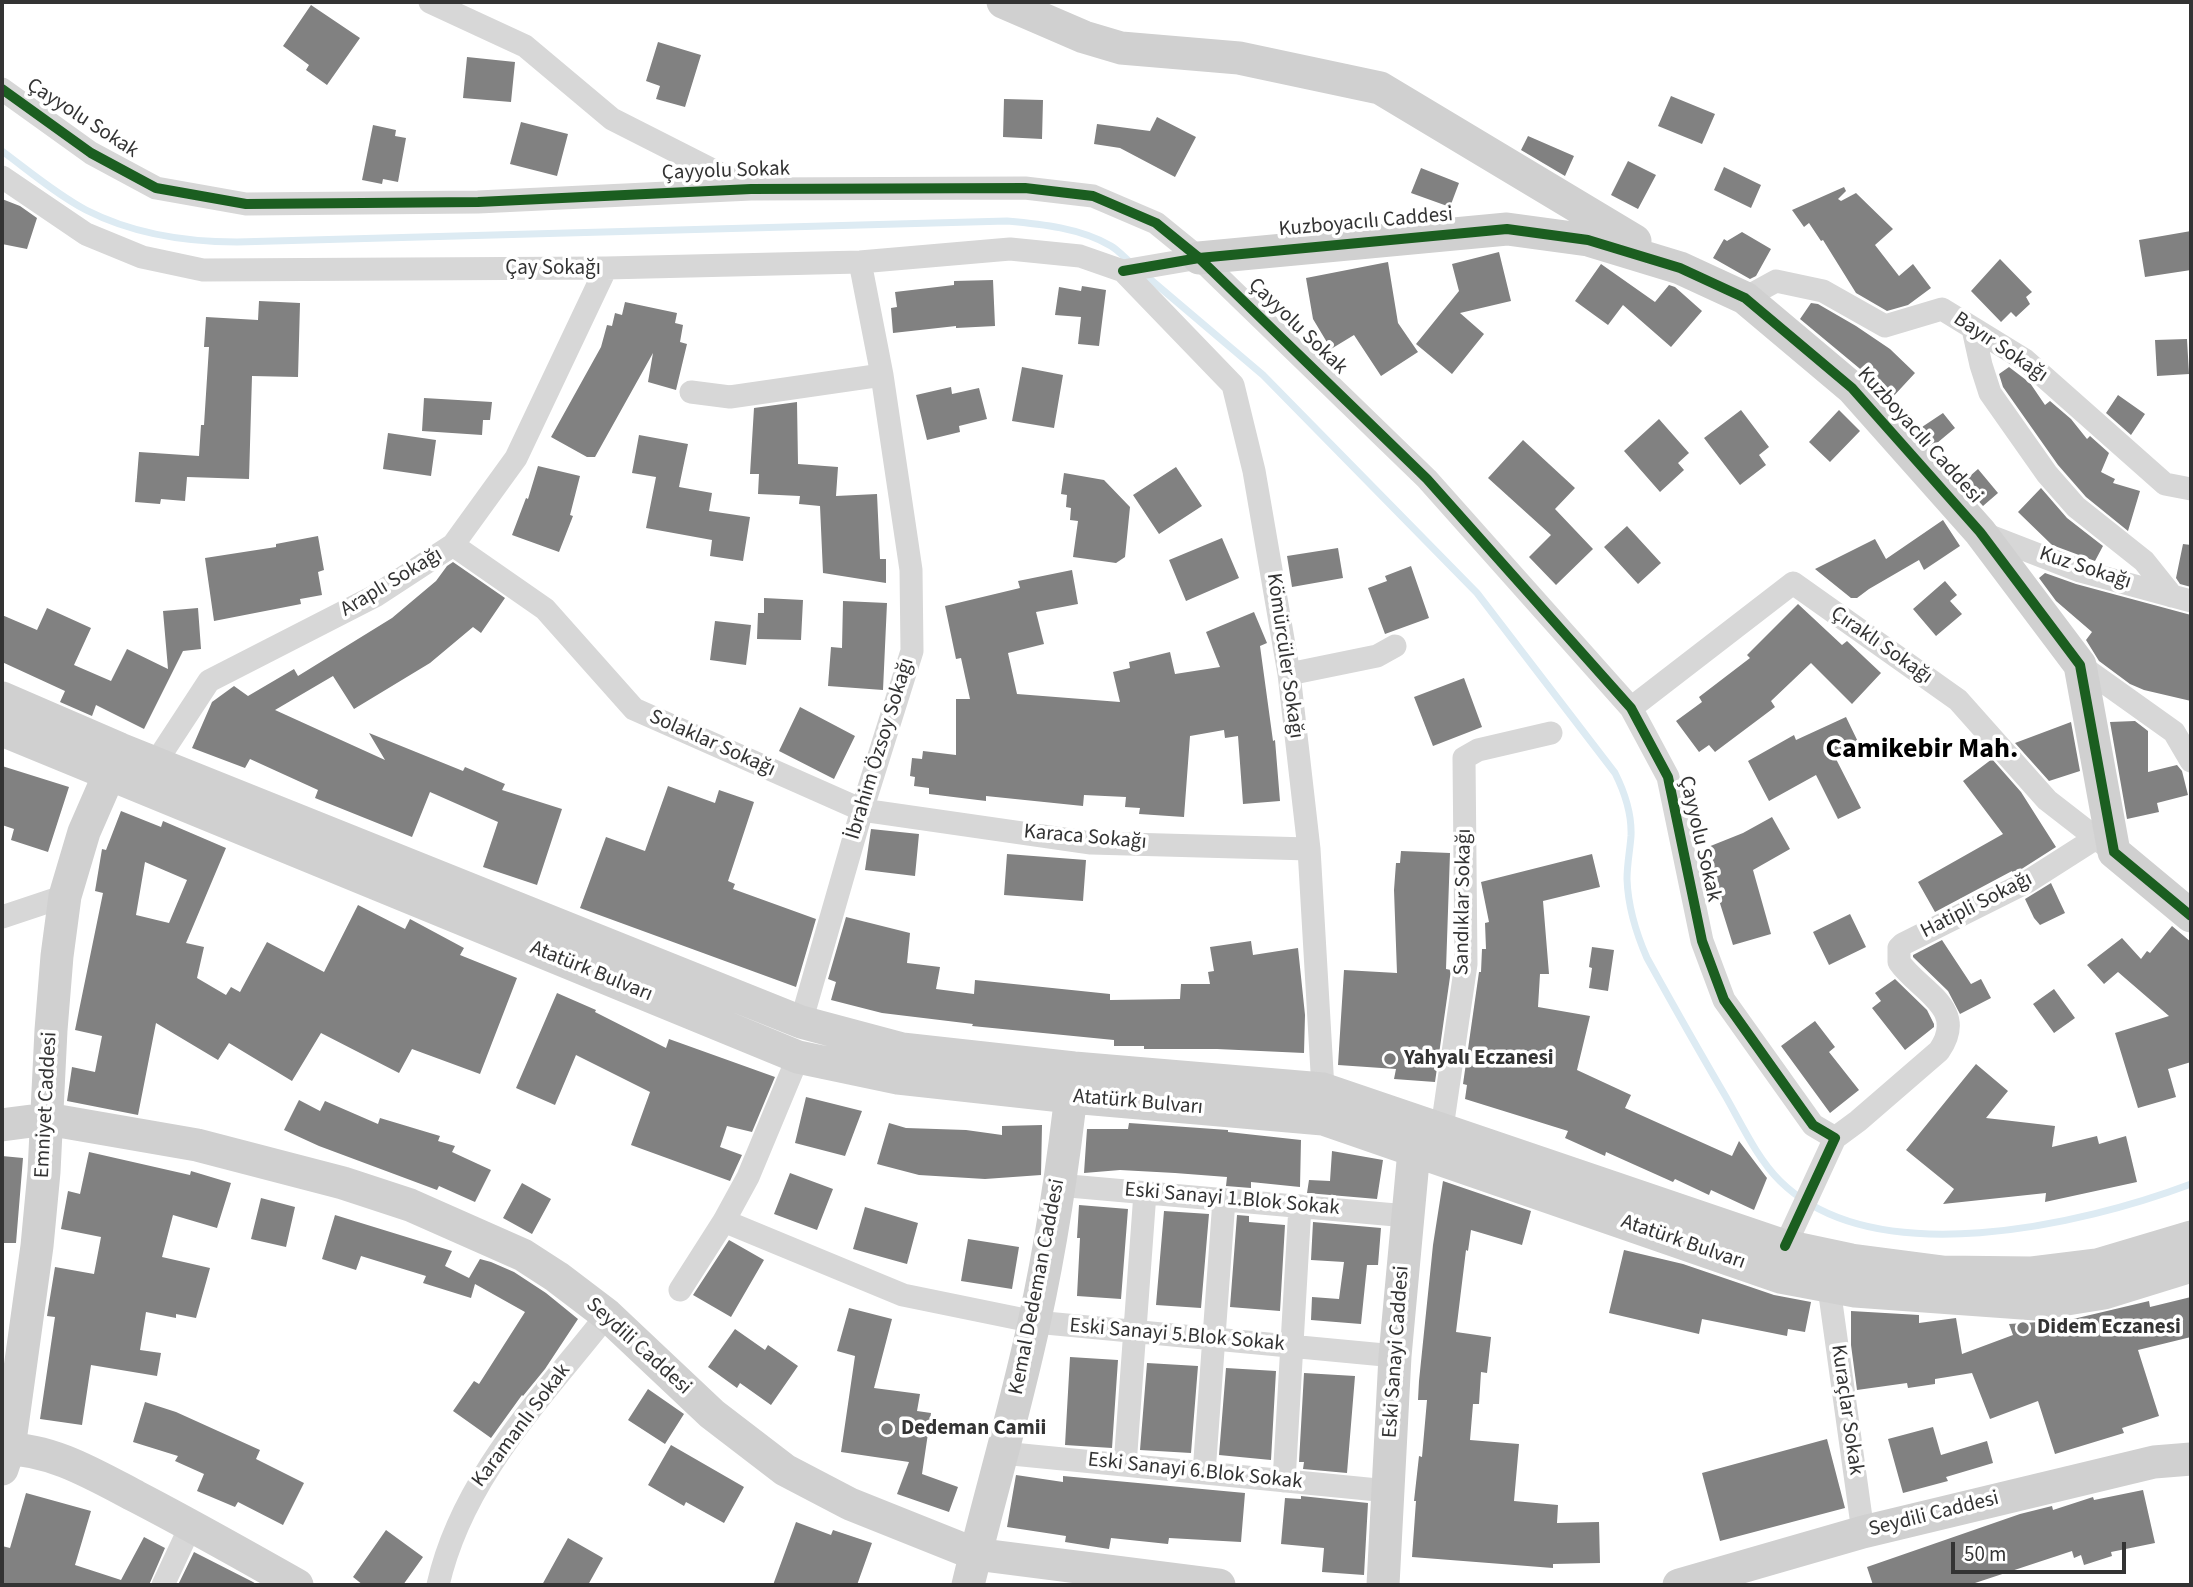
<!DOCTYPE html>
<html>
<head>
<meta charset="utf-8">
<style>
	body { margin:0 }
	#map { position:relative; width:2193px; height:1587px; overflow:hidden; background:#fff; font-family:"Source Sans 3",sans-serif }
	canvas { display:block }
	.frame { position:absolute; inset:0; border:4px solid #333; pointer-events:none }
	.scale { position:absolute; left:1951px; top:1542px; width:175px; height:32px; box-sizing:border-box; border:4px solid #333; border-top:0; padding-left:9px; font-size:21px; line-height:24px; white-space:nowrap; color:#333; -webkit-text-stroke:5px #fff; paint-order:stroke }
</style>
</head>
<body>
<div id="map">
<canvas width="2193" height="1587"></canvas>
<div class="frame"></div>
<div class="scale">50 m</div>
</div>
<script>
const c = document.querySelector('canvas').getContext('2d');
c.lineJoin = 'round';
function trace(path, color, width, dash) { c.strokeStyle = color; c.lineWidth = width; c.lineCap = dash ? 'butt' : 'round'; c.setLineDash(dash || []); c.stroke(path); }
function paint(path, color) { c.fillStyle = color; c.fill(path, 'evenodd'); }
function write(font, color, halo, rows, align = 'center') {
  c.font = font + ' "Source Sans 3",sans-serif'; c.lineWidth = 7; c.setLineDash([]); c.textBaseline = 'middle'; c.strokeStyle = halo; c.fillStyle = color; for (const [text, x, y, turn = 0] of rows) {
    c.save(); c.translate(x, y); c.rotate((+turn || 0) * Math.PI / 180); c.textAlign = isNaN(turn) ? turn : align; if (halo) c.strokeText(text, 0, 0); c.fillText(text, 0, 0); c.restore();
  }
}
const stream = new Path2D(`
	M2,151C29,171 56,194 86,210C133,234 184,242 237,242L1007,221C1041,224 1081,228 1111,246C1118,250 1125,258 1132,264
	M1144,274L1263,375L1477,593L1615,773C1625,793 1632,813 1631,836C1630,850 1627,864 1627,879C1628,907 1636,933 1647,958C1673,1005 1699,1051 1726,1097C1742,1125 1757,1158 1780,1181C1874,1274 2082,1225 2191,1184`);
const building = new Path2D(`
	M311,5L360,38L327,85L306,70L309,65L283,46Z
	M658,42L701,55L685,107L656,99L660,86L646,81Z
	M467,57L515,62L511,102L463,98Z
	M1671,96L1715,114L1702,144L1658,126Z
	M1004,99L1043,100L1042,139L1003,137Z
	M1157,117L1196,137L1175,177L1120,148L1094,144L1097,124L1150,131Z
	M521,122L568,134L557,176L510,164Z
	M373,125L396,130L395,136L406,138L398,182L383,179L382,184L362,180Z
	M1528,136L1574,156L1565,176L1521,150Z
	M1628,161L1656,175L1638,209L1611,195Z
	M1724,167L1761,185L1751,208L1714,190Z
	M1421,168L1459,183L1450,207L1411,193Z
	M1844,187L1846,191L1838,199L1841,201L1856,193L1893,229L1875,245L1899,276L1913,264L1931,288L1908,305L1887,311L1856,293L1823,240L1821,241L1809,223L1804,227L1792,210Z
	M2,199L20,206L37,218L27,249L2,244Z
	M2191,231V270L2145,277L2139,240Z
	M1742,232L1771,249L1756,276L1750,279L1713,258L1724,239L1727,241Z
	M1499,252L1511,301L1460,313L1484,334L1452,374L1416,344L1459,291L1452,264Z
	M2000,259L2032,292L2026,297L2030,304L2016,317L2011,312L2001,322L1971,291Z
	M1388,262L1398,323L1418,352L1381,376L1354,335L1331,349L1313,319L1306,278Z
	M1601,264L1655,302L1669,285L1675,287L1702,311L1671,347L1623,305L1608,325L1575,301Z
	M993,280L995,326L956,328V326L893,333L891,308L897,307L895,292L954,285V281Z
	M1082,286L1106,290L1099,346L1078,344L1081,317L1055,315L1059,287L1081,291Z
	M259,301L300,303L298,377L252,376L249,479L187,477L185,501L161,499L160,504L135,502L139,452L199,456L201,425H204L209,347H204L206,317L258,320Z
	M625,302L677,313L675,323L683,325L680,342L687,344L676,390L648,382L653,353L595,457H587L551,437L601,347L607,325L612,326L615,313L622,315Z
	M1811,303L1818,304L1856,326L1890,349L1915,373L1890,400L1865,373L1800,319Z
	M2187,339L2189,374L2157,376L2155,340Z
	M1022,367L1063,375L1054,428L1012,421Z
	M2009,367L2030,383L2045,405L2050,401L2071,419L2087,439L2090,436L2109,453L2101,472L2115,479L2113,483L2140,491L2128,531L2086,497L2058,465L2003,387L1999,374Z
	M951,387L952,394L979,388L987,419L959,426L960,432L927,440L916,395Z
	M2118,395L2145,414L2131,435L2106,413Z
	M424,398L492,402L490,420H483L482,435L422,431Z
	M797,402L798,464L838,467L836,496L877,494L880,559H886V583L823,573L820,506L799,504L800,496L758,494L759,474H750L754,408Z
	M1741,410L1769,447L1759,455L1766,465L1740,485L1704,438Z
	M1839,410L1860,431L1830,462L1809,442Z
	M1943,413L1955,428L1931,448L1916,431Z
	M1659,419L1689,453L1678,463L1684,470L1660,492L1624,451Z
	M388,433L436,440L431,476L383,469Z
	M639,435L688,444L679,487L712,493L709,511L750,517L743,561L710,556L712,540L646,528L656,477L632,473Z
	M1523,440L1575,488L1555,509L1593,549L1556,585L1529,557L1551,535L1488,478Z
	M538,466L580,476L570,515L573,516L559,552L512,535L526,498L528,499Z
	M1176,467L1202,506L1159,534L1133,495Z
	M1978,469L1998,493L1983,506L1962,483Z
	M1064,473L1104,480L1130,507L1125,557L1116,563L1073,557L1078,521L1070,520L1071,508L1066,507L1067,495L1061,494Z
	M2041,488L2067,518L2103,546L2095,561L2052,545L2018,512Z
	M1943,520L1960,546L1924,570L1919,560L1869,589L1857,598H1851L1815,569L1875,539L1886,559Z
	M1627,526L1661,563L1638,584L1604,547Z
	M318,536L324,570L318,572L322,595L300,599L301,604L214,621L205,558L276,547V544Z
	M1222,538L1239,578L1186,601L1169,560Z
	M2183,544L2191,545V587L2180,584L2176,578Z
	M1338,548L1343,578L1292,587L1287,556Z
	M453,562L505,598L481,633L473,627L430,663L354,709L333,676L275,710L385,760L369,733L463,771L465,767L505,784L502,790L562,809L537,885L483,867L498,822L430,792L412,837L315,798L318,790L250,759L245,768L192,748L212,702L234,686L248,696L294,669L298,676L392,618L436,581L447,566Z
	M1411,566L1429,618L1385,634L1368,588L1387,581L1385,576Z
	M1072,570L1078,604L1036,612L1044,644L1008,653L1017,694L1120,702L1113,672L1130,668L1129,662L1170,652L1175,674L1220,667L1206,632L1254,612L1267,643L1260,646L1273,741L1275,740L1280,801L1243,804L1238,736L1225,738L1224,730L1190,736L1184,817L1139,814L1140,808L1125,807L1126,797L1084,795L1083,806L986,796V801L929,794V788L914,786L915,777L910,776L912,758L922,759L923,751L956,755V699H970L961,658L956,659L945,606L1020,588L1018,581Z
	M2045,573L2076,584L2191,615V701L2144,690L2130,684L2099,661L2086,640L2092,632L2056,601L2039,578Z
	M1945,581L1957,595L1950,601L1962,614L1936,636L1913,609Z
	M764,598L803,600L801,640L757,639L758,613H764Z
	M843,601L887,603L883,690L828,686L831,647L842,648Z
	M1798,604L1842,645L1847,641L1881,673L1852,704L1811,663L1771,701L1775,707L1715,752L1709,745L1699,752L1676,721L1702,702L1699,697L1750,658L1747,655Z
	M47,608L91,628L74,665L111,681L127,649L168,669L163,611L198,608L201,649L183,651L144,729L96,705L92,716L60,702L65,691L2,662V615L37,630Z
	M715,621L751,625L746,665L710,660Z
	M1464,678L1482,727L1433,746L1414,697Z
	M800,707L855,736L834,779L779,751Z
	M1846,717L1861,748L1836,759L1861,808L1838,819L1816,775L1769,801L1748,761L1794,735L1796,740Z
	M2135,721L2148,731V772L2177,765L2182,771L2188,795L2157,803L2159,812L2127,819L2110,722Z
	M2071,722L2080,771L2049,781L2015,743Z
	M1992,759L2021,792L2056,847L2020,870L2013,873L2012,871L1935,912L1918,882L2003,834L1963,781Z
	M2,766L69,787L48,852L11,840L14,829L2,825Z
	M668,786L715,803L719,790L754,802L728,881L735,884L733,889L816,919L796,987L580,908L606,837L645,851Z
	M121,811L161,827L163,821L226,848L186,943L204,947L197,978L226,995L231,987L240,992L267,942L324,972L358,905L405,929L410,919L464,948L460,955L517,978L480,1074L412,1049L399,1073L321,1033L292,1081L229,1043L218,1060L156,1023L138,1115L67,1101L72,1067L95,1072L102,1036L75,1030L103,893L95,891L102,849L106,850ZM145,862L187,880L169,923L136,915Z
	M1772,817L1790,849L1753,870L1771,934L1733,945L1703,849L1743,833Z
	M871,829L919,834L915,876L865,870Z
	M1401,851L1450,853L1446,969L1451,970L1435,1082L1394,1079L1396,1069L1338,1065L1344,970L1397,973L1394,890L1396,863H1400Z
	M1007,854L1086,860L1083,901L1004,895Z
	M1592,854L1600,887L1543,901L1549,974H1540L1538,1007L1590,1016L1577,1070L1631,1095L1625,1108L1732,1156L1739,1141L1767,1178L1754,1210L1711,1190L1709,1195L1675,1179L1673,1182L1606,1152L1605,1156L1565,1138L1568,1131L1465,1099L1467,1085L1463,1084L1479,972H1481L1482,949H1486L1485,923L1489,922L1481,882Z
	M2051,883L2065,913L2040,925L2034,918L2025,899Z
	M1850,914L1866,947L1829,965L1813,932Z
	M846,917L910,933L907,963L940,967L936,989L974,994L975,980L1110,994V1000L1180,999L1181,984H1210L1208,972L1214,971L1210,947L1251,941L1253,955L1298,948L1305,1015L1304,1053L1217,1049H1144V1046H1114V1040L972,1026L973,1024L882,1013L831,1000L836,982L828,979Z
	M2172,926L2191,942V1062L2168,1069L2176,1097L2138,1108L2115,1033L2169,1016L2118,972L2104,984L2087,965L2122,938L2141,959L2147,951L2150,953Z
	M1942,940L1971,984L1981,979L1991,998L1960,1014L1948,991L1913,957V955Z
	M1592,947L1614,950L1608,991L1589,988L1592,968L1589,967Z
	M1895,979L1927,1010L1934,1024V1027L1905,1050L1872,1008L1881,1001L1875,993Z
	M2054,989L2075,1018L2054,1033L2033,1004Z
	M557,993L596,1010L595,1012L666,1048L669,1039L775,1077L752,1132L727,1126L720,1147L742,1155L730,1181L631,1145L650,1092L576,1055L555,1105L516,1088Z
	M1815,1021L1835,1047L1829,1052L1859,1090L1830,1113L1781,1046Z
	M1976,1064L2008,1091L1986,1118L2055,1126L2052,1147L2097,1136L2099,1144L2126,1136L2137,1182L2045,1202L2046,1193L1943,1204L1954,1189L1906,1150Z
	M806,1097L862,1111L845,1156L795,1143Z
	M299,1100L320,1111L325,1101L378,1124L380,1118L440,1136L438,1141L455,1146L452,1152L491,1170L475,1202L439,1186L437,1190L319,1146L284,1130Z
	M889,1123L906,1128L966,1130L1002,1135V1126L1042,1125L1041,1175L985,1179L919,1175L877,1164Z
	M1129,1123L1228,1130V1132L1301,1140L1300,1187L1251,1182V1188L1226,1186L1227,1177L1175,1173L1120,1170L1084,1173L1087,1129H1128Z
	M1332,1151L1383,1160L1377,1199L1307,1193L1309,1180L1330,1181Z
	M89,1152L190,1175L191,1171L231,1183L217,1228L173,1215L162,1257L210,1268L196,1318L176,1314V1318L146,1312L140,1350L161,1353L157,1376L91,1365L82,1425L40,1419L55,1317L47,1316L55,1267L94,1274L101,1237L61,1229L68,1191L80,1194Z
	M2,1156L23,1158L16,1243H2Z
	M790,1173L833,1189L817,1230L774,1214Z
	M1443,1181L1531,1211L1522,1245L1471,1230L1468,1251L1466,1250L1456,1332L1491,1337L1487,1373L1481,1372L1479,1404H1473L1470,1440L1519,1444L1514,1501L1558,1505L1557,1523L1599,1522L1600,1563L1553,1564V1568L1412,1557L1416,1501H1414L1419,1456L1422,1457L1427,1400H1418L1419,1381L1433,1245Z
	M522,1183L551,1199L532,1234L503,1218Z
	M261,1198L295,1207L286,1247L251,1239Z
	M1079,1205L1128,1209L1121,1299L1077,1296L1080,1238H1077Z
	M865,1207L918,1223L907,1264L853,1249Z
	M1164,1211L1209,1214L1201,1308L1156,1305Z
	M335,1215L452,1251L445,1266L469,1278L480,1259L491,1262L514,1272L546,1293L578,1319L545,1369L523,1396L522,1395L491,1438L453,1411L474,1381L479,1384L525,1312L475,1284L471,1298L423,1283L426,1276L361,1256L356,1270L322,1259Z
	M1237,1215L1249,1216V1222L1285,1225L1280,1311L1230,1307Z
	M1313,1222L1381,1228L1378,1265H1367L1361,1324L1311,1320L1312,1297L1339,1299L1344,1262L1311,1260Z
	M968,1239L1019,1247L1012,1289L961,1281Z
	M729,1240L764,1260L731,1317L693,1295Z
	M1624,1250L1683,1264L1774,1295L1811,1302L1805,1332L1788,1329L1787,1336L1702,1319L1699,1334L1609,1313Z
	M2191,1297V1337L2138,1350L2159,1416L2122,1428L2124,1433L2055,1454L2038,1401L1990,1419L1972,1373L1935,1379V1384L1908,1388L1907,1383L1857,1390L1851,1345V1311L1919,1315V1323L1956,1318L1962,1354L2013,1335L2009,1324L2069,1320L2149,1301L2150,1307Z
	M849,1308L892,1319L874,1388L920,1394L917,1411L931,1413L922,1474L958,1487L949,1512L897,1494L909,1462L841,1452L855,1356L837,1351Z
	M735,1329L765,1350L768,1345L798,1366L771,1405L740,1383L737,1388L708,1367Z
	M1070,1357L1118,1360L1112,1448L1065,1445Z
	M1147,1363L1198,1366L1191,1453L1140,1450Z
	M1226,1368L1276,1371L1271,1460L1219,1455Z
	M1304,1373L1355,1376L1347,1473L1303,1469L1304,1462H1299Z
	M648,1389L684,1414L665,1444L628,1420Z
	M145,1402L176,1412L260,1450L256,1459L304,1483L283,1525L238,1502L235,1507L197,1491L204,1474L175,1461L178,1456L133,1442Z
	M1933,1427L1941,1455L1987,1441L1993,1463L1946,1477L1948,1481L1903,1493L1888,1439Z
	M1827,1439L1845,1508L1720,1541L1702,1473Z
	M671,1445L744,1487L724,1523L686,1502L684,1506L648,1485Z
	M1016,1475L1063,1482V1476L1245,1493L1241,1542L1169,1538L1168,1544L1111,1538L1109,1549L1065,1542L1066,1536L1007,1527Z
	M2143,1490L2155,1543L2111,1552L2112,1556L2084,1565L2081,1555L2074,1558L2072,1551L1969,1585H1873L1867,1567L2020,1514L2052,1506L2053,1510L2093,1497L2094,1500Z
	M26,1493L91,1511L75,1565L121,1580L144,1537L165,1548L149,1585H2V1546L10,1548Z
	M1301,1496L1368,1503L1364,1575L1322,1572L1324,1548L1281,1544L1285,1498L1301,1499Z
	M796,1522L831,1535L833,1530L872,1543L857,1585H773Z
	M386,1530L423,1557L403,1585H363L353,1577Z
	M568,1538L603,1558L588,1585H542Z
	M194,1552L253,1582L258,1585H178Z`);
const street = new Path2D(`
	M430,2L525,46L612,119L748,188
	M2,89L91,153L156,188L246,204L478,202L751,189L1025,188L1093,196L1156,223L1199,258L1427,479L1631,708L1668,777L1702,941L1724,1000L1813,1125L1835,1138L1785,1246
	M2,177L86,234L142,257L203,270L606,268L860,262L1010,249L1080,256L1123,271L1233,385L1254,471L1289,674L1309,849L1323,1089
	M1123,271L1199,258
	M1745,298L1776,281L1823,291L1885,326L1942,309L2025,360L2165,484L2191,489
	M1973,329L1981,365L1990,393L2047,474L2076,507L2144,561L2172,596
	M691,392L730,397L882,375
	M1982,533L2080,571L2191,601
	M453,545L545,609L634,709L862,810L1091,843L1309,849
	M2080,665L2174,732L2191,761
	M1289,674L1377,656L1395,646
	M1631,708L1793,583L1958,700L2047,800L2114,852
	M156,762L209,681L375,596L453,545L516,458L606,268
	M2,917L65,896
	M801,1022L862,810L912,651L911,570L882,375L860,262
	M1442,1128L1466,964L1464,758L1478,750L1551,733
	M1835,1138L1858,1121L1939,1051C1969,1008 1919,991 1899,962V948L1903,944L2027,882L2096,838
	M1058,1185L1407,1216
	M724,1221L903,1295L1035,1322L1395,1356
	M1829,1288L1863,1532
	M680,1290L724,1221L748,1177L798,1057
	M1002,1453L1388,1491
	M1125,1465L1145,1193
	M1204,1473L1224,1200
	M1284,1481L1300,1206
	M163,1585L191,1525
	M438,1585C462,1478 541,1399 607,1315`);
const secondary = new Path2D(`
	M1003,2L1084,37L1121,48L1239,58L1380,88L1635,241
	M1199,258L1507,229L1588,240L1680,268L1745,298L1852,388L1980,532L2080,665L2114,852L2191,916
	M2,698L120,749L801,1022L902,1049L1074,1068L1323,1089L1785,1246L1851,1260L1943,1272L2032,1273L2097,1265L2191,1237
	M2,730L798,1057L898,1078L1071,1097L1323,1119L1780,1277L1855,1291L2036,1304L2104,1293L2191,1266
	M2,1125L47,1119L197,1145L343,1183L410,1205L523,1255L557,1277L607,1315L712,1414L785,1470L850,1504L975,1554L1219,1585
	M2,1449C49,1447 97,1476 137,1497C191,1525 244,1555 297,1585
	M2,1469L9,1448L37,1246L44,1172L51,1030L57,956L65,896L84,832L118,754
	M968,1585C989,1498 1015,1411 1034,1323C1052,1242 1064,1159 1073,1077
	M1383,1585L1395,1356L1416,1129
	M1679,1585L1863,1532L2154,1462L2191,1459`);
const cycleway = new Path2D(`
	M2,89L91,153L156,188L246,204L478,202L751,189L1025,188L1093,196L1156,223L1199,258L1427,479L1631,708L1668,777L1702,941L1724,1000L1813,1125L1835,1138L1785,1246
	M1123,271L1199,258L1507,229L1588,240L1680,268L1745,298L1852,388L1980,532L2080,665L2114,852L2191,916`);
const markers = [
	[1390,1059,7,"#7a7a7a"],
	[2023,1328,7,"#7a7a7a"],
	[887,1429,7,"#7a7a7a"]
];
const streetNames = [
	["Çayyolu Sokak",82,119,33],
	["Çayyolu Sokak",726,172,-2],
	["Kuzboyacılı Caddesi",1366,223,-5],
	["Çay Sokağı",553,269],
	["Çayyolu Sokak",1297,327,44],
	["Bayır Sokağı",2000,348,34],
	["Kuzboyacılı Caddesi",1919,436,48],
	["Kuz Sokağı",2085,569,18],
	["Araplı Sokağı",392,583,-31],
	["Çıraklı Sokağı",1881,646,35],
	["Kömürcüler Sokağı",1284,656,82],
	["Solaklar Sokağı",712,744,24],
	["İbrahim Özsoy Sokağı",881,749,-73],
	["Karaca Sokağı",1085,838,5],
	["Çayyolu Sokak",1699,839,77],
	["Sandıklar Sokağı",1464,902,-89],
	["Hatipli Sokağı",1977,906,-27],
	["Atatürk Bulvarı",591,972,22],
	["Atatürk Bulvarı",1138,1103,5],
	["Emniyet Caddesi",47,1105,-87],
	["Eski Sanayi 1.Blok Sokak",1232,1200,5],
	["Atatürk Bulvarı",1683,1243,19],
	["Kemal Dedeman Caddesi",1038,1287,-79],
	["Eski Sanayi 5.Blok Sokak",1177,1336,5],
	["Seydili Caddesi",638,1347,42],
	["Eski Sanayi Caddesi",1397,1352,-86],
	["Kuraçlar Sokak",1846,1410,82],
	["Karamanlı Sokak",522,1426,-53],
	["Eski Sanayi 6.Blok Sokak",1195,1472,6],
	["Seydili Caddesi",1934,1515,-14]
];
const poiNames = [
	["Yahyalı Eczanesi",1404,1059],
	["Didem Eczanesi",2037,1328],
	["Dedeman Camii",901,1429]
];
const districtNames = [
	["Camikebir Mah.",1922,751]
];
trace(stream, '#ddebf3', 7);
paint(building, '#818181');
trace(street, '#d7d7d7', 23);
trace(secondary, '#d0d0d0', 33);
trace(cycleway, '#1b5e20', 10);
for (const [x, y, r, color] of markers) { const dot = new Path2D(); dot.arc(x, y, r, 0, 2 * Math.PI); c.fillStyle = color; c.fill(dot); trace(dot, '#fff', 2.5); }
write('21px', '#333', '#fff', streetNames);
write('bold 21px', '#333', '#fff', poiNames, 'left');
write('bold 28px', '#000', '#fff', districtNames);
</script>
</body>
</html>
